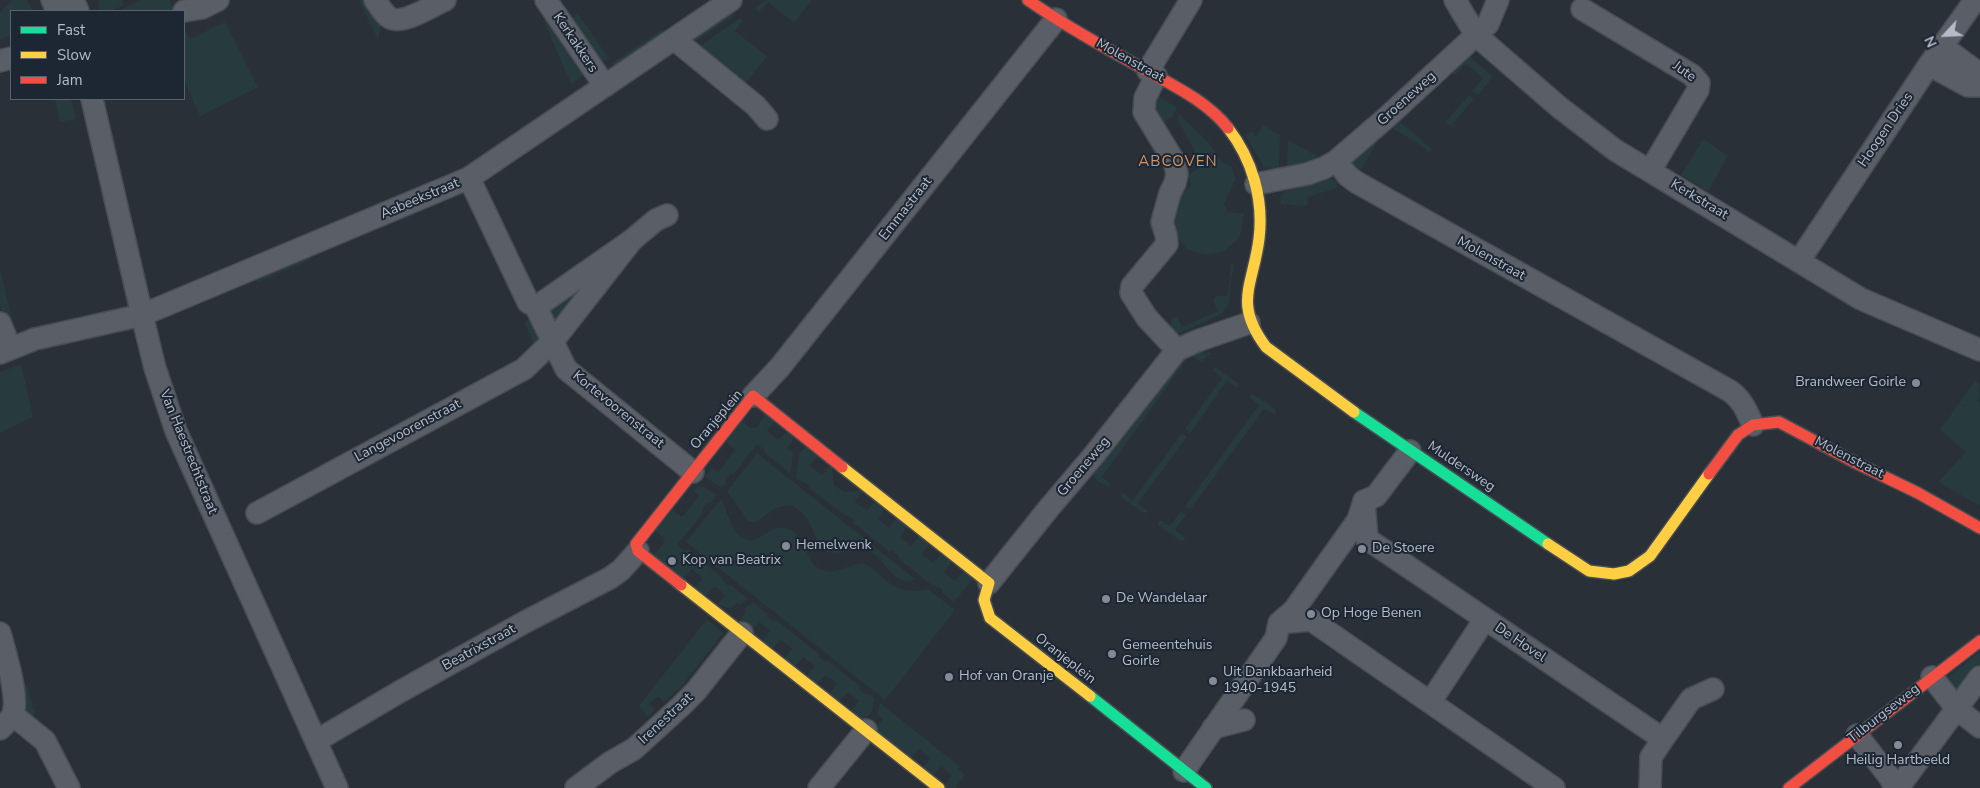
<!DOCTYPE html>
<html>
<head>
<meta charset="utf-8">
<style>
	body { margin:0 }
	#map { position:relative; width:1980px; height:788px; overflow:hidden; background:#2a3038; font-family:"Nunito Sans",sans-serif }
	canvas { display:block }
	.legend { position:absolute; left:10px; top:10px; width:175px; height:90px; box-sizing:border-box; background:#1d2633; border:1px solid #59626f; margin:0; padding:6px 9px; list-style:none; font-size:15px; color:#b4bcc9 }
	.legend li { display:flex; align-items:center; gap:10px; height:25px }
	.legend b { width:25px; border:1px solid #59626f }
	.north { position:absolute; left:1920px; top:10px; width:50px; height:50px; -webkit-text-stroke:4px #1d2633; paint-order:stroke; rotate:245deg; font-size:14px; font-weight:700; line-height:20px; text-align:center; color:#b4bcc9 }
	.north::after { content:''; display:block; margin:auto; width:18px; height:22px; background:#b4bcc9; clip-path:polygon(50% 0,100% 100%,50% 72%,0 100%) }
</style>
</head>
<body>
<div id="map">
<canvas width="1980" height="788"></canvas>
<ul class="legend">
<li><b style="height:6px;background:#16e098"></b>Fast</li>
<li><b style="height:6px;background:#ffcf43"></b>Slow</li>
<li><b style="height:6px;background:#f24e42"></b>Jam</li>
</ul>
<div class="north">N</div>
</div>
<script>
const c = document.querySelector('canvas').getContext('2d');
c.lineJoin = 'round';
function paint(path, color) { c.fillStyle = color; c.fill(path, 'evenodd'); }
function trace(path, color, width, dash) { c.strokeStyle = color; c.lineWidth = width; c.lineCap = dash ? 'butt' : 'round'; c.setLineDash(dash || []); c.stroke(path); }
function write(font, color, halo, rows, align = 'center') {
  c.font = font + ' "Nunito Sans",sans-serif'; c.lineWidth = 4; c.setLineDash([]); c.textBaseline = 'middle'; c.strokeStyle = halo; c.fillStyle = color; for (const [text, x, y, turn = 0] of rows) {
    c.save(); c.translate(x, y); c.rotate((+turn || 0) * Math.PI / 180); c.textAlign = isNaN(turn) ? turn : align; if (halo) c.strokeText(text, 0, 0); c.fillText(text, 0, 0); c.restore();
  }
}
const green = new Path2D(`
	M12,0H27L33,11H11V36L0,39V13Z
	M98,0H122L124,5L111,11H99Z
	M141,0H170L174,10L118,11Z
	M359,0H367L382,21L378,40Z
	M767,0H812L794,23L768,2L759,12L755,8Z
	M732,10L735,15L695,42L692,37Z
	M578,14L609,58L599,65L568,20Z
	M550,17L587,73L571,84L544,21Z
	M740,18L743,21L735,31L767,56L742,88L694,50Z
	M225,22L258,87L200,116L184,80V29L190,39Z
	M661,30L663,33L614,66L612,63Z
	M1466,53L1493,77L1478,95L1472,91L1483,78L1466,64L1455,75L1449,70Z
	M1155,95L1177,107L1172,117L1160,124L1150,104Z
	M1469,95L1474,99L1451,126L1445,122Z
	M55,99H71L76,119L60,122Z
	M1179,114L1208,142L1223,163L1231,166L1236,178L1224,204L1228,212L1244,214L1241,232L1237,240L1223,252L1205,255L1187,249L1175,235L1172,226L1177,198L1191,186L1188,175L1201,167L1202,164L1177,119Z
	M1400,122L1432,149L1428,152L1416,142L1393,129Z
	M1263,125L1280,135L1279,170L1264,167L1245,135L1252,131L1256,137Z
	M1381,135L1359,173L1349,162Z
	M1703,139L1728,156L1708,191L1681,175Z
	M1288,140L1319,157L1320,162L1287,169Z
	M1330,179L1337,182V188L1308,197L1307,206L1280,204L1281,195L1286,191Z
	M308,256L310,260L258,282L256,278Z
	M1231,264L1235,265L1231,279L1229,302L1222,314L1175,335L1170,325L1173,318L1177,317L1182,327L1218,311L1213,301L1216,296H1228Z
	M0,269L13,325L9,326L0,306Z
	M589,284L555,327L545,307Z
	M534,315L546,339L537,350L524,322Z
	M1203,348L1205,354L1210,352L1211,354L1201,362L1190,355L1102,477L1111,484L1110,486C1104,487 1096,481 1093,475L1094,468L1181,359L1189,353Z
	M21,364L33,417L0,433V372Z
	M1216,367L1238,383L1239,387L1237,388L1227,381L1190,433L1185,429L1222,378L1212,370Z
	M1975,381L1980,385L1978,390L1980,396L1977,400L1980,403V506L1938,482L1966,452L1940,430Z
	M1253,394L1275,409L1276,415L1264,409L1190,510L1185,506L1259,405L1250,398V395Z
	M766,414L775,421L767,431L778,440L787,431L795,437L787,448L793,453L791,474L764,452L765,450L757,444L733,475L731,474L725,481L726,483L722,488L705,477L712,468L718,472L735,450L726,442L742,421L751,428H756Z
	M1182,433L1187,437L1138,503L1149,512L1143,513L1122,498L1121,494L1123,493L1133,500Z
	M806,446L818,456L810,466L822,475L830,465L832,466L834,485L844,492L861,490L863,491L855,502L867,510L875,501L885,509L878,519L889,528L897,518L907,527L900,537L911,546L919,536L929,544L922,554L933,563L941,554L952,562L944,572L955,581L964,571L973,579L954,602L942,593L943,590L935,585L933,586L898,558L899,556L892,550L890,552L854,523L855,521L847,515L846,516L809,488L810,486L796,478L799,454Z
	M757,453L915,579C892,588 886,558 869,551C853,545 833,561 821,547L806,517L794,506C775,503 769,515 755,522L748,521L727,491Z
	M697,487H704L717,495L710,504L708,502L702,510L704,512L677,545L685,551L687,549L723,578L722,580L729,586L731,585L748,599L739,605L736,603L731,609L717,605L725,595L714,586L706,596L695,588L703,578L692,569L683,579L654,555L665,542L663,537L655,531L672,510L682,517L699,496L694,491Z
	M721,499C728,511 730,530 743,538C759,549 770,519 791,530C806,539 805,561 820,569C835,577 850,562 865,564C871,566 875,570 880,575C894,589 908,594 928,589L955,610L885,700L686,542Z
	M1181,511L1186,515L1175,530L1185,537L1184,540L1181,541L1159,526L1158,523L1160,520L1170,526Z
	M753,602L768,614L767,616L774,622L776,620L819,654L818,656L825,662L827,660L861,687L859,689L867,695L869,694L875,698L872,711L864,721L851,711L859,701L848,692L839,702L829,694L837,683L825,675L817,684L807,676L815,666L803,657L795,667L785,658L792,649L781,640L773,649L763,641L770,631L759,622L751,632L738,622L746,611L744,609Z
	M707,619L723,633L680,688L664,702L658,696L649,704L655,710L648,717L639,706Z
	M1980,652V670L1958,698L1948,685L1947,678Z
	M27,686L33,708L36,712L30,719L25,712L22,688Z
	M880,703L959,766L958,769L965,775L955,788H948L945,785L952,775L941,766L933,776L923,768L930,758L919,749L911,758L874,730L883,719L877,714Z`);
const street = new Path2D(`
	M52,0L57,11
	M73,0L78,11
	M375,0C379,5 384,15 390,18C403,25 432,6 445,0
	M546,0L605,86
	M1455,0L1476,35L1492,49L1559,107L1615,150L1861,299L1980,350
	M1582,9L1692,75L1699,83L1698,90L1650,171
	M184,11L202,8L218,0
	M674,39L756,106L767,119
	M1943,47L1980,74
	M0,61L11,58
	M1929,65L1968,86H1980
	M1148,71L1191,0
	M1156,76L1145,98L1144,112L1174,161L1177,174L1175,183L1170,193L1162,222L1166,235L1167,244L1132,286L1131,293L1147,318L1177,350
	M92,99L142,315L155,368L176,431L337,788
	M1336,161L1348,176L1356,182L1730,391C1742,399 1747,412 1753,425
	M469,178L528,302L536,307L566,369L693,472
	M1256,184L1307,174L1324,168L1336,161L1386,118L1488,24L1498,0
	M632,240L656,220L667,215
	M1799,261L1929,65L1975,0
	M0,323L10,347
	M0,353L35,339L142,315L469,178L731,0
	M753,396L780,367L1056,19
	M1364,501L1376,496L1410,451
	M257,513L524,369L553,341L632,240L536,307
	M989,583L1049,508L1094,455L1177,350L1197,341L1249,323
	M1279,623L1311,620L1554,788
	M0,633C5,652 19,696 13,714C11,719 4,725 0,729
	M1932,677L1957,709L1980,727
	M1431,701L1485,619
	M13,715L45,741L69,788
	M1213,728L1244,720
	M1857,735L1891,779L1894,788
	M1663,739L1691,699L1713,689
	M316,741L401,691L525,622L610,578L621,570L638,551
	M1184,771L1276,638L1279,623L1294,610L1358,520L1364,501L1367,539L1663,739L1651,757L1650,788
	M1894,786L1901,784L1980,677
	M576,788L611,762L634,749L680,707L696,691L742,633
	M819,788L866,730`);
const fast = new Path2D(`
	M1354,412L1548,544
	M1090,696L1206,788`);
const slow = new Path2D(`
	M1228,128C1252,159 1264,199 1259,239C1253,286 1233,303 1266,347L1354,412
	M842,467L989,583L984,600L990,618L1090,696
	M1548,544L1589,571L1614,574L1629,571L1650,556L1709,474
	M681,585L939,788`);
const jam = new Path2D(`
	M1028,0C1064,25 1102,46 1140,67C1170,84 1206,100 1228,128
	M1709,474L1738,435L1753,425L1779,422L1856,463L1918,493L1980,528
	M681,585L638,551L636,544L753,396L842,467
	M1789,788L1980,641`);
const markers = [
	[1916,383,5,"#848b96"],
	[786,546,5,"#848b96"],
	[1362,549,5,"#848b96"],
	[672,561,5,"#848b96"],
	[1106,599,5,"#848b96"],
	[1311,614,5,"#848b96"],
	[1112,654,5,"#848b96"],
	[949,677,5,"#848b96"],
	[1213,681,5,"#848b96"],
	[1898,745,5,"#848b96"]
];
const streetNames = [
	["Kerkakkers",575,43,56],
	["Molenstraat",1130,61,29],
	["Jute",1684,72,36],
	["Groeneweg",1407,99,-42],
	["Hoogen Dries",1886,130,-56],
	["Aabeekstraat",420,199,-23],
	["Kerkstraat",1699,200,31],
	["Emmastraat",906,209,-52],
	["Molenstraat",1491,259,29],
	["Kortevoorenstraat",618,410,39],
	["Oranjeplein",717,420,-50],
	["Langevoorenstraat",408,431,-28],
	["Van Haestrechtstraat",188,452,68],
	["Molenstraat",1849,458,27],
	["Groeneweg",1084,467,-50],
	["Muldersweg",1461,467,34],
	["De Hovel",1520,643,34],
	["Beatrixstraat",479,648,-29],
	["Oranjeplein",1065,659,38],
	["Tilburgseweg",1884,714,-38],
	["Irenestraat",666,719,-43]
];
const poiNames = [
	["Brandweer Goirle",1906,383,"right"],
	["Hemelwenk",796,546],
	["De Stoere",1372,549],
	["Kop van Beatrix",682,561],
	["De Wandelaar",1116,599],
	["Op Hoge Benen",1321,614],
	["Gemeentehuis",1122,646],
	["Goirle",1122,662],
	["Uit Dankbaarheid",1223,673],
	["1940-1945",1223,689],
	["Hof van Oranje",959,677],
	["Heilig Hartbeeld",1898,761,"center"]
];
const neighbourhoodNames = [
	["ABCOVEN",1178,162]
];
paint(green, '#273a3e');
trace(street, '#484c53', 24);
trace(fast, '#484c53', 14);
trace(slow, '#484c53', 14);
trace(jam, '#484c53', 14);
trace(street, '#5a5e66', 21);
trace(fast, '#16e098', 11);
trace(slow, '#ffcf43', 11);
trace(jam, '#f24e42', 11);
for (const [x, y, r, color] of markers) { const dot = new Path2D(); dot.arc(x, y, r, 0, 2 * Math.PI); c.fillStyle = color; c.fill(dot); trace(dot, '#1d2633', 2); }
write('14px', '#b4bcc9', '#1d2633', streetNames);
write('14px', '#b4bcc9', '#1d2633', poiNames, 'left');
c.letterSpacing = '1px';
write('15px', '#d59563', '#1d2633', neighbourhoodNames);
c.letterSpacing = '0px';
</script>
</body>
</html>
